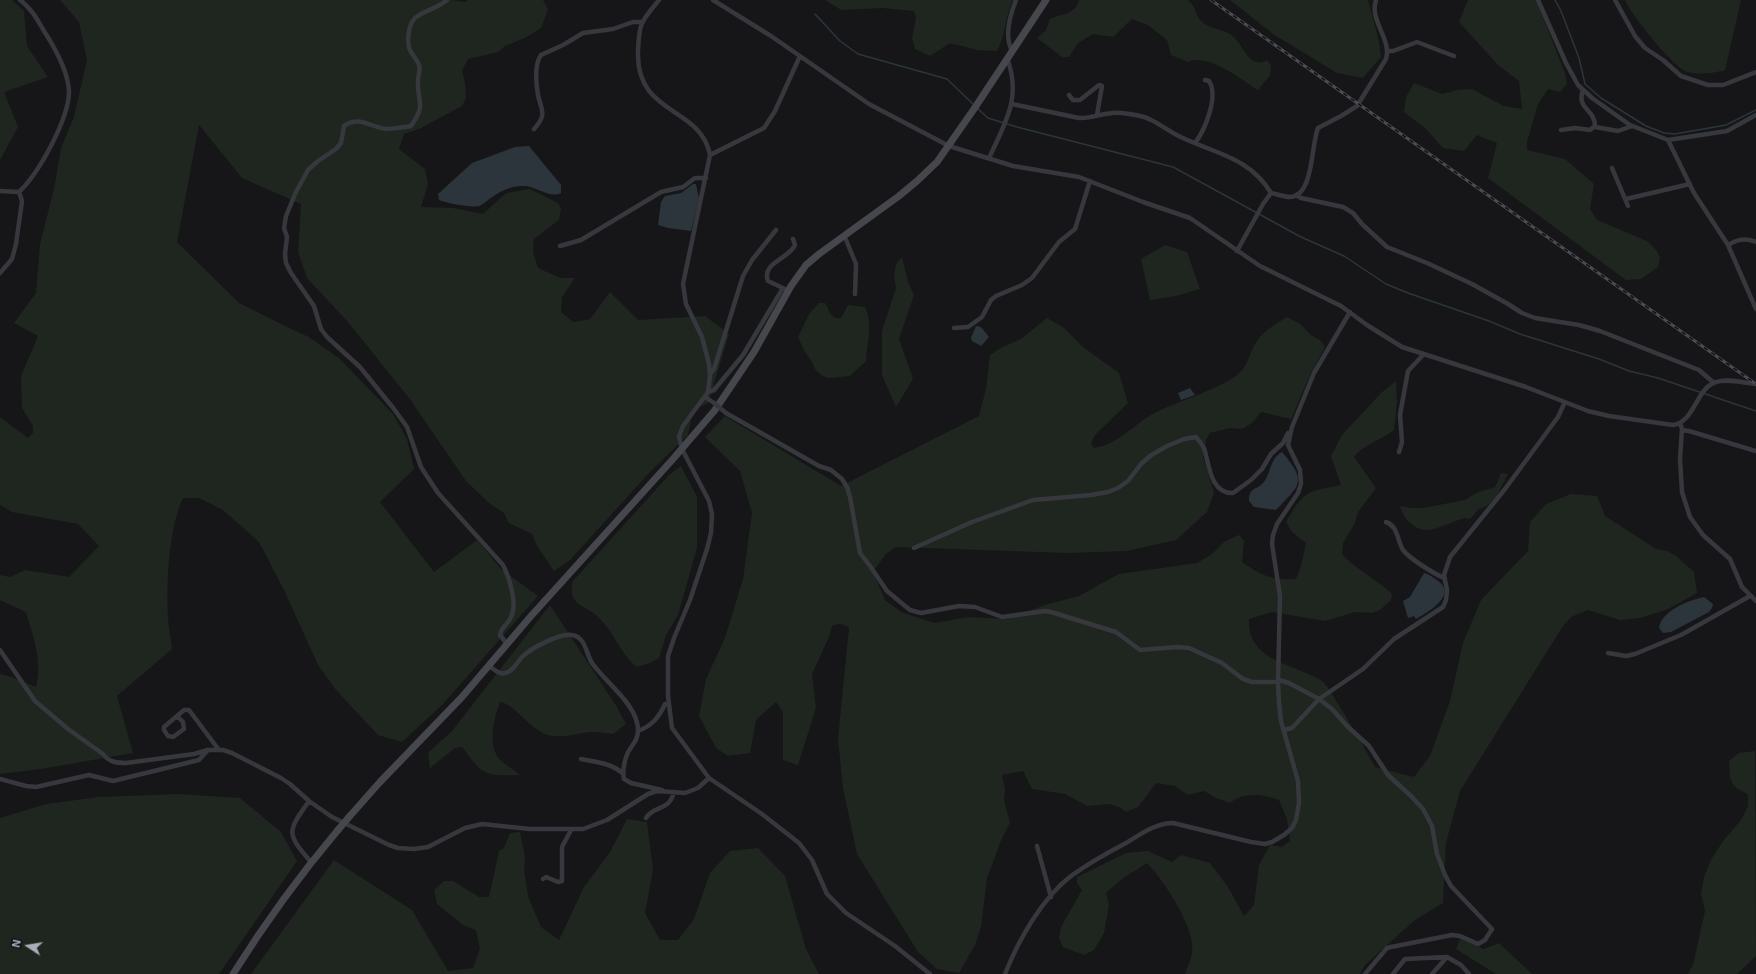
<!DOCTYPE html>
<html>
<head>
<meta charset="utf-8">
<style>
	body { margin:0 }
	#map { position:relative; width:1756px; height:974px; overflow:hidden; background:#161618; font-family:"Exo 2",sans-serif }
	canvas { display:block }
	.north { position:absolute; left:8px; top:926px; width:40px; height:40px; -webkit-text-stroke:3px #111113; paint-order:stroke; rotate:282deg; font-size:11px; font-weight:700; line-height:16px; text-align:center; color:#a8adb8 }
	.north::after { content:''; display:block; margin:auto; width:14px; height:18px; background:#a8adb8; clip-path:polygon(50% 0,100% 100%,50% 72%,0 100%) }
</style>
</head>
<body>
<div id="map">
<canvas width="1756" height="974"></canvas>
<div class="north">N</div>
</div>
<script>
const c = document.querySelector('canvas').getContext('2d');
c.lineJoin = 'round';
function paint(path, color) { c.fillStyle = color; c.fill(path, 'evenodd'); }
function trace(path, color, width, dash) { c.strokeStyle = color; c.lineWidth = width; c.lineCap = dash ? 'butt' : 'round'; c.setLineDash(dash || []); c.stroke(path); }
const green = new Path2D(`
	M0,0H12L24,11L27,46L48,77L4,92L18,127L0,160Z
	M60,0H451L465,2L468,0H543L548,10L541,28L525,38L505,46L498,52L468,59L462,71L465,83L466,98L462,106L421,128L404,134L399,149L425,169L428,184L421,207L453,208L483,214L506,193L530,189L558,203L561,209L559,220L534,239L533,252L538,268L560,278H575L562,297L561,312L573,322L590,319L610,292L638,320L705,316L729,334L708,403L693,410L688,435L649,473L570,560L554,571L537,546L532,534L509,523L504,513L489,503L466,481L409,398L348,322L307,278L298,252L301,204L242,178L199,125L177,242L239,303L289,328L309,337L340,359L393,414L407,439L414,469L380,502L434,572L477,540L501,569L538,596L443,704L402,742L378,735L336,690L318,665L284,590L259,542L223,510L199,498H183C169,527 166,583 168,616C168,627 171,638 172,649L117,696L133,753L41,769L0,774V674L14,678L36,687C43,663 33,636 26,612L0,600V575L10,577L25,570L69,577L99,546L78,524L12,512L0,505V417L28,438L33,433V426L22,408L21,376L38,336L14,323L36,293L40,244L54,189L61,148L74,117L87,60L79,22Z
	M825,0H1013C1005,16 1006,35 997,51L978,50L950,43L930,56L915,49L912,38L916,18L914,11L882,8L841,10Z
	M1079,0H1188C1196,6 1195,15 1201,21C1210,30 1227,29 1235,38C1244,48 1251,70 1267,60L1271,65L1270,75L1258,90C1242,80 1207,52 1188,62L1171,55L1167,40L1148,25L1132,19L1113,37L1093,34L1078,43L1069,57H1062L1037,38L1046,30L1050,19C1061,14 1076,14 1079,0Z
	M1230,0H1368L1379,41L1381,57L1363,78L1337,73L1273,34Z
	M1468,0H1536L1565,73L1567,84L1560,92L1548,89L1538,104L1527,142V150L1565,159L1594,184L1590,209L1597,220L1647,241L1657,251L1660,258L1658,267L1641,279L1626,280L1488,178L1497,143L1477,135L1464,151L1443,148L1426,129L1404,112L1406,97L1414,83L1442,94L1458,90L1472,89L1504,106L1522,109L1519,81L1498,65L1459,22Z
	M1625,0H1741L1725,70C1716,73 1695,76 1685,71C1671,64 1631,15 1625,0Z
	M1165,245L1187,252L1200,289L1176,296L1150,300L1141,259Z
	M902,257L908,282L914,295L899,339L913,379L896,407L882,375V331L896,288L894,275L896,264Z
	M819,303H825C829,310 831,320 841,318L848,305L865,307C873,322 867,345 866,361L850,376L828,378L821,375L815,369L812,362L805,352L798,337L809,314Z
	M1287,317L1299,323L1311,335L1321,341L1325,347L1310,375L1291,419L1261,412L1252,423L1242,429L1230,428L1210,433L1206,440L1203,457L1214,493L1207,512L1176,540L1126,551L1068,553L896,547L886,554L873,572L885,600L901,612L934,623L969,617L1007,619L1045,605L1079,596L1119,574L1197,563L1212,554L1224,542L1239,535L1244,541L1242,562C1261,575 1272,581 1296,579L1301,566L1306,543L1292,532L1286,522C1304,490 1307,492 1341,485L1331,456L1342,435L1381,393L1396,381L1397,402L1394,430C1382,440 1363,444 1354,457L1376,488L1358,512L1354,525L1343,543L1342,554C1355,569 1377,579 1392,594L1391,600L1380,610L1372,613L1355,612L1325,621L1272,612L1249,619C1247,662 1294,663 1322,681C1326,684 1330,691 1333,696C1348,719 1362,743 1375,767L1414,777L1430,756L1450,701L1463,643L1481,600L1528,551L1530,522L1546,504L1571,494L1597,496L1605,516L1656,549L1667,551L1676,556L1694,572L1697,593L1666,610L1640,618L1620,620L1588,610L1571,617L1561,629L1460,791L1446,843L1443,903L1415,920L1365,965L1360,974H1185C1187,967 1191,960 1192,953C1196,928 1164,881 1147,863L1122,879L1106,893L1109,905L1104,933L1094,950L1084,955L1063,947L1059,938L1061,927L1082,890L1077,883V877L1126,853L1148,851L1172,862L1181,855L1210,863L1228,887L1244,916L1254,905L1259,865L1270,845L1282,847L1290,841L1287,819L1279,800C1262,794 1244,792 1230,803L1216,798L1204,791L1188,795L1175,786L1156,783L1138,807L1126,812L1121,808L1110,804L1087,806L1065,794L1032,789L1023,771L1002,775L1005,790L1004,800L1010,823L1002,838L987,878L981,927L975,945L959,973L937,969L918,952L857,854L843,788L838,739L849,628C843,623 838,623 832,626L829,637L812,674L816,708L798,765L783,760V712L776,702L756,720L750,753L728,756L716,748L699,716L706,679L725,638L743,579L752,513L740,471L705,437L725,416L841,486L979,416L986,389L990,355L1001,348L1021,339L1047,318L1064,328L1083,347L1119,373L1128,403L1095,435L1091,443L1094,448C1118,444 1131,427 1151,415C1178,400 1212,393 1237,375C1248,367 1249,354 1255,344C1263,331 1274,325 1287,317Z
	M681,466L697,497V548L678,615L666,635L659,658L650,663L637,667C620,654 614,631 597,616C590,609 578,607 573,597C571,593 572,586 572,582L669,475Z
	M1501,473L1508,474L1496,497L1487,506L1479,509L1470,519L1465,518C1457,520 1437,529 1429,530C1415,531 1403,519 1400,506L1412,508H1423L1465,500L1476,493L1495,487Z
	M550,605L617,707L626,724L613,734C606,733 599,732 591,732C577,733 563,739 548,735C528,729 517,705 500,702C494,717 487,746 500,760C506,765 514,770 520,775C506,775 489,778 478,767C472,761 467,753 462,747L455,748L430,768L428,753L452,731Z
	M1755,751L1756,956L1737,974H1688L1693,965L1705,911L1701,894L1704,877L1711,860L1723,841L1741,820L1748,806V794C1729,786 1730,780 1729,761L1739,753Z
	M177,794L240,798L281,832L297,861L219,974H0V818L46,804L99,797Z
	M627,819L647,822L653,870L645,913L660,940H678L694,919L710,873L730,851L758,848L785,876L806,949L819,974H251L334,860L412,910L448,971L473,968L480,949L476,930L463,925L437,904L434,890L444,881H453L479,897H489L499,851L504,848L510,833L520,832L525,857L524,869L528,896L532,906L541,927L559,940L584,887L610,852Z
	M1461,936L1483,949L1499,943L1532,974H1496L1456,949Z`);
const water = new Path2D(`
	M529,146L561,185V193C550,199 535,185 522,186C513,186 502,190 494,196C488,199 485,204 479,206C472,208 446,203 439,200L438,194L472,163L515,147Z
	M693,184H696L699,199L691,231L668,228L658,225L661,202L665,196L681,193Z
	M976,326L981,327L989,337L981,346L972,341L971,338Z
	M1190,388L1195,395L1181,400L1178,393Z
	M1282,452C1307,482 1301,484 1276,510L1254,507L1249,501C1249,486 1257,491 1264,482C1271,473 1270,458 1282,452Z
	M1424,573C1429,574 1434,578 1438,581C1458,595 1427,613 1416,619L1414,616L1408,618L1403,601L1410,597Z
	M1704,597L1713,604L1712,608L1709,612L1671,632L1663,633L1659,628C1661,611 1689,600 1704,597Z`);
const stream = new Path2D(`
	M1555,0L1561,11L1579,58L1585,84L1601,98L1646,126L1664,133L1675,134L1726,125L1756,110
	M815,14L840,41L858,54L947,79L973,104
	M977,108L988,118L1017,127L1173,167L1301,237L1344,256L1386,284L1408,293L1489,321L1520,334L1599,359L1629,371L1658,378L1756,411`);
const street = new Path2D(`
	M447,0C438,8 421,12 415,18C408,25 406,44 411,52C413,56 418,61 419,65C421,69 418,76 418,80C417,104 427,103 411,126C407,127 389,129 386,129C370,127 359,115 344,126L341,143L336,149L318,161L308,170L296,192L286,216L284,228L287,237L285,254L286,263L291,273L314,306L321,329L327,337L360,367L394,409L407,427L421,467L438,493L503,565C509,577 518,603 511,617C508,625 502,625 500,635L507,644
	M659,0C641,22 639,22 638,52C636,116 701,106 710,155L683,284L686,304L702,337L709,364L710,376L708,392L683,426L679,436L680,441L682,449L709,501L712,514L711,533L707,549L690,600L674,638L668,656V696L672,728L709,778L762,814L799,843L812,860L827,894L846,913L895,946L930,974
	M713,0L771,36L869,104L949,146L1013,166L1079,177L1143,202L1190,218L1260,266L1341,306L1367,325L1402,347L1526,387L1588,411L1609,416L1673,425C1695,422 1696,388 1716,382C1727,378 1744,383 1756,384
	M1538,0L1566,63L1578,85L1592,98L1630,125L1668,140L1727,131L1756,115
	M1615,0L1635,36L1645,48L1663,60L1681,76L1708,85H1723L1756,72
	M1012,51C1004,36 1010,15 1016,0
	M1388,51H1393L1417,42L1454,56
	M1069,95L1073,100H1080L1099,85L1102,86L1097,115
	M1012,104L1079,118C1093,119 1106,111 1121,113C1131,114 1142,115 1151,120C1162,125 1171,133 1183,138C1217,154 1250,158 1271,193
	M1595,127L1618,131L1632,126
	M534,129C548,114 541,110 538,95C536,83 534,65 541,55L563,45L583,33L613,29L633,22H642
	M1561,130L1575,128L1590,130L1595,126C1595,109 1576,109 1583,90
	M1668,140L1694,193L1728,245L1756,309
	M1195,143C1205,130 1219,96 1209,81L1205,80
	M710,155L764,128L775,111L800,56
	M989,158C1005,123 1022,98 1007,58
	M1612,168L1628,206
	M0,191L19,192C39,173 68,120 69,93C69,72 55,48 44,31C37,19 32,9 20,0
	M1296,195L1301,198L1343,207L1353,213L1362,224L1387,247L1427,263L1472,284L1508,304L1522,313L1535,318L1579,325L1600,331L1699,370L1714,383
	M1626,199L1690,184
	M844,235L856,264L855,294
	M1728,245C1738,239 1745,238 1756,242
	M560,246L581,240L661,192L683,187L695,178H706
	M1237,251L1263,204L1271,193C1277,194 1284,197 1290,197C1314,196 1311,144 1318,128L1341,116L1357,106L1386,59C1392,39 1369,21 1376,0
	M0,273L12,259L16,244L22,201L19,192
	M785,289L768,281C761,263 789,259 795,245L793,239
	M954,328L968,327L982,317L991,300L996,296L1022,285L1032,278L1059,242L1075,229L1090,181
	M710,374L714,369L743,276L752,260L776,230
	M708,392L714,390L743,355L783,288
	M705,397L714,403
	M726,413L819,466L831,470L842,479L847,487L850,497L860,553L870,566L887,591L910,610L921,613L959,606L975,607L1002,617L1045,611L1051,612L1116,632L1140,650L1177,647L1189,648L1222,663L1243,679L1252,682H1278
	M1680,423L1682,429L1680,459L1682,492L1690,517L1703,535L1730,559L1742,587L1756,601
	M1682,430L1689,431L1756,451
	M1399,452L1402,442L1400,415L1408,371L1423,355
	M1386,522C1398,526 1397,540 1403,550C1410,559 1433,573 1444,578
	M914,548L972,522L1033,500L1091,495L1108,492L1118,488L1128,481L1141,464L1150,456L1167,446L1184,439L1196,437C1199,441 1202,444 1204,448C1209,463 1210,494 1233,493L1251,480L1262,469L1271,454L1283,443L1288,433
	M0,650L35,701L68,729L103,754C109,762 116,763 126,763L194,754L208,750H223L232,753L281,778L290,784L309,801L332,817L389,845L398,848L414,849L428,847L465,828L482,824L530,829H583L607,820L648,794L657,791L685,793L698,788L709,778
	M1608,653L1626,656L1635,654L1681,635L1750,596
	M489,666C494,669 499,675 505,673C513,672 517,662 522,657C531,648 560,633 572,635C586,637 586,654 592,663C606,683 638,705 638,730C638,739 634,743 630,749C625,756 622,771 624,779L631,783L662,790
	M1279,680L1289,683L1319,699L1332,709L1347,726L1369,746L1388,775L1412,797L1423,809L1432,826L1437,854L1445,875L1451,886L1492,929L1485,940L1478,944L1460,936L1452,935L1391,947L1387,948L1365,974
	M177,716L183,722L184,729L173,737L168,736L164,730V727L184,710H189L219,750
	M1284,730L1292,728L1319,699L1363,669L1394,639L1443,607L1446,600L1447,590L1444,575L1450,557L1505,489L1558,417L1565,402
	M638,731C652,726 659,717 665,704L669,705
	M581,759C594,762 612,763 622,773
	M0,779L26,786L36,787L89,775L113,781L199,760L208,750
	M309,801C287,832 286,833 311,862
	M646,818C654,805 669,812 674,792
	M1037,846L1051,897
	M543,879L546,877L558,882L562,881V847L571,830
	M1005,974C1018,941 1042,898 1071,876C1089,863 1107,853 1126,843C1141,834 1156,823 1173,823L1251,842L1265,844L1272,842L1284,835L1292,828L1296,820L1299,803L1298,781L1281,721L1279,703L1278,682L1280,596L1272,544L1273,535L1277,524L1298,493L1301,484L1300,470L1288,445L1292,427L1314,373L1350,312
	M1393,974L1405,959L1447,957L1461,965L1469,974
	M1432,974L1447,957`);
const secondary = new Path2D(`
	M349,817L380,782L462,697L531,616L673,459L715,410L754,352L791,286L806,265L819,254L899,196L917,181L937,162L974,109L1046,0
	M233,974C265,923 299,876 338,830`);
const rail = new Path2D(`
	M1211,0L1756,384`);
const streetBridge = new Path2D(`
	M714,403L726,413`);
const secondaryBridge = new Path2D(`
	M338,830L349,817`);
paint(green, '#1e261f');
paint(water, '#2c353c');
trace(stream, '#2c353c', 1.5);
trace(street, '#37383d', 4.5);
trace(secondary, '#45474d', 7);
trace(rail, '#4a4c52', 3);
trace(rail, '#111113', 1.5, [4.5]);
trace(streetBridge, '#37383d', 4.5);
trace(secondaryBridge, '#45474d', 7);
</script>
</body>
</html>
